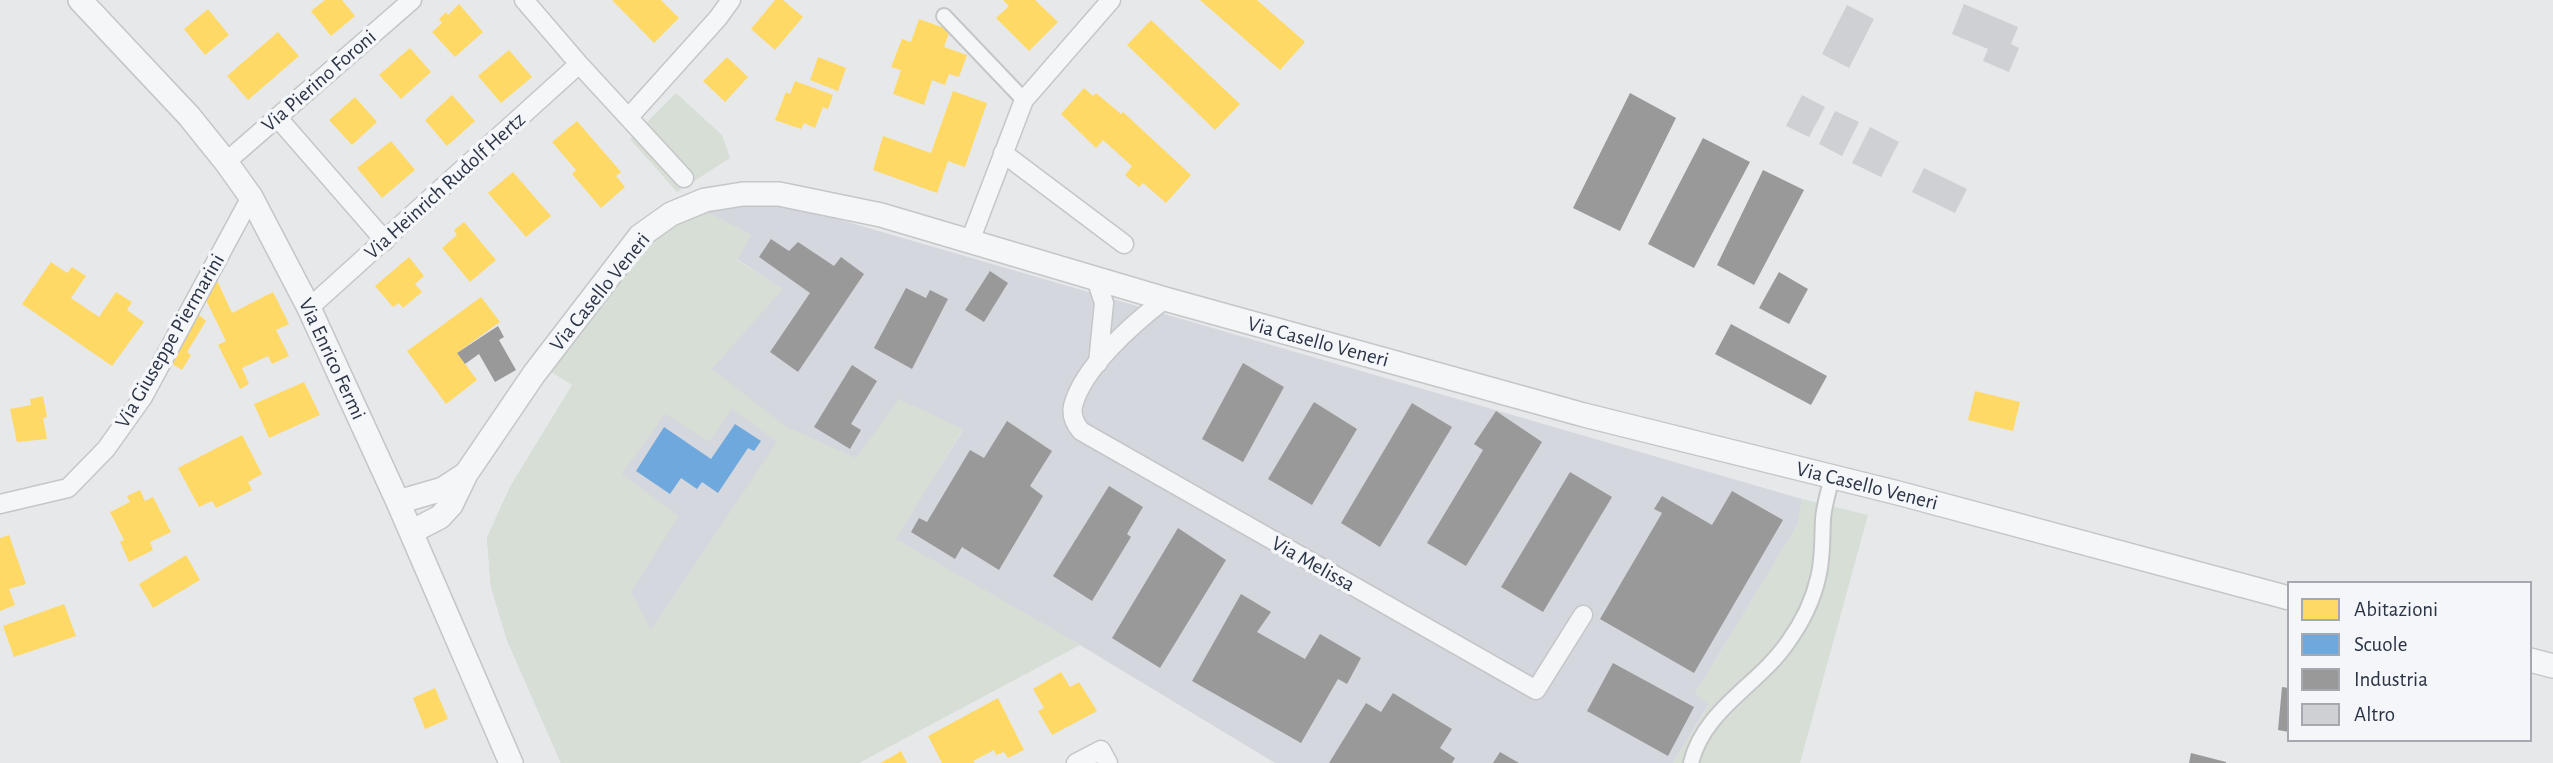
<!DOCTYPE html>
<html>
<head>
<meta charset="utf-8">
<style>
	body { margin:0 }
	#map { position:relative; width:2553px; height:763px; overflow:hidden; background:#e6e8ea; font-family:"Alegreya Sans",sans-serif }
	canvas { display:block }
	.legend { position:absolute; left:2287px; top:581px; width:245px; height:161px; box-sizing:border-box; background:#f4f6f9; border:2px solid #a4a8b1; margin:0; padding:9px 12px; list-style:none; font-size:21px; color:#2b3445 }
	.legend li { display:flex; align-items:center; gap:14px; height:35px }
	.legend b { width:35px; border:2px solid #a4a8b1 }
</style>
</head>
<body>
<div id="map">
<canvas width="2553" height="763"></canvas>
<ul class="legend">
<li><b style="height:19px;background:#ffd966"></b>Abitazioni</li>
<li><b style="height:19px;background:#6fa8dc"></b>Scuole</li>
<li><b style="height:19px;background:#999"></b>Industria</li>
<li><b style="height:19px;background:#ced0d3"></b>Altro</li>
</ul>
</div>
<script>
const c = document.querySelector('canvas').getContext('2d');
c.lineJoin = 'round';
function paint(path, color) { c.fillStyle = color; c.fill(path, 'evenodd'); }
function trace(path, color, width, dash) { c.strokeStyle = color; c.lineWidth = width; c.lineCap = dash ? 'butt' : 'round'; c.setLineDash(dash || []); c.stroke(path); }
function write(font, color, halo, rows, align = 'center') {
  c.font = font + ' "Alegreya Sans",sans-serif'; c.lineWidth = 7; c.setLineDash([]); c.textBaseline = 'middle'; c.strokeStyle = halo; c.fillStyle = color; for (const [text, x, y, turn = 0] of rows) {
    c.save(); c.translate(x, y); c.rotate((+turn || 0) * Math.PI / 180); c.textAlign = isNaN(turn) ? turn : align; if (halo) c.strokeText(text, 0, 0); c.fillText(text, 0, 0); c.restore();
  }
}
const built = new Path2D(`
	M782,203L1802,499L1798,524L1695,694L1709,704L1673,763H1275L1080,645L895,539L963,430L857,459L787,428L855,528L561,763L507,640L491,587L487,538L511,485L782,289L737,259L751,235L706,212L753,204Z`);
const green = new Path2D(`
	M676,93L722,135L730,158L677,192L630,139Z
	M706,212L751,235L737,260L783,289L712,369L787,427L856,458L899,399L963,429L896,539L1080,645L859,763H561L507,640L491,587L487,538L511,485L572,385L550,371L646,243L676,225ZM732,409L777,442L651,630L631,592L679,516L622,474L665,414L709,442Z
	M1802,499L1868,515L1800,763H1673L1709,705L1695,694L1798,524Z`);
const homes = new Path2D(`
	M325,0H342L355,16L331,36L311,11Z
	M612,0H661L679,18L654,43Z
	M775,0H783L803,17L775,50L751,29Z
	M1003,0H1035L1058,22L1029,51L996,18L1009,6Z
	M1200,0H1257L1305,42L1280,70Z
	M459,4L483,32L455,57L432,32L442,23L439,19L446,12L448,15Z
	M208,9L229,35L205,55L184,29Z
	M919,19L950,30L944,47L967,55L959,77L949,74L945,85L932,80L924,105L893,94L901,70L891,67L902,39L911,42Z
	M1151,20L1240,104L1215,130L1127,45Z
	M278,32L299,56L248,100L227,76Z
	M410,48L431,72L401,99L379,75Z
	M509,50L532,77L501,103L478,76Z
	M727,57L748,77L725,102L703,81Z
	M818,57L846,68L838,91L810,80Z
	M795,81L833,95L828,109L823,107L815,128L804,123L801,129L775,120L786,92L790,94Z
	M1084,88L1093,96L1096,93L1121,114L1123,112L1191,175L1166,203L1143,183L1139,187L1125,175L1132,166L1103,140L1096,148L1061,114Z
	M953,91L987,103L965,167L948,161L937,193L873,170L883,136L931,153Z
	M452,95L475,121L447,146L425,120Z
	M355,97L377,122L352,145L329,120Z
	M577,121L621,172L616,176L625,187L601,208L572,174L576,170L552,142Z
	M391,141L415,170L382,198L357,168Z
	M513,172L551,216L526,237L488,193Z
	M464,222L496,260L470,282L442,248L457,235L454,230Z
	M409,257L424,276L415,284L422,292L403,308L399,303L393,307L375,286Z
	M51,262L67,273L72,267L86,276L71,298L99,317L116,292L132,302L127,310L144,322L112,366L22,304Z
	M215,276L232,313L273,292L289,324L276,330L289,356L272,364L268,356L242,368L249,384L240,389L218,345L226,341L204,296Z
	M481,297L500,322L457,353L477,380L446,404L407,351Z
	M196,312L206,321L187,352L191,355L182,370L166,360Z
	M304,382L320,415L269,438L254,404Z
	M1975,391L2020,402L2013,431L1968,420Z
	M43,396L47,417L43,418L47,439L17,442L10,409L31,405L30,399Z
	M242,435L262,474L248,482L252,490L216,508L212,501L199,507L178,468Z
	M140,490L145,501L153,497L171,532L150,542L153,550L129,562L120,542L124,540L110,512L130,502L127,496Z
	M9,535L26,584L9,589L15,605L0,611V538Z
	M186,555L200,580L153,608L139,584Z
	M64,604L76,636L14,657L3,626Z
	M1061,672L1070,687L1079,682L1097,711L1052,735L1038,711L1044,708L1033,689Z
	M435,688L448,719L425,729L413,698Z
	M998,698L1024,750L1008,758L1004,752L996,755L994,750L973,761L975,763H942L928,736Z
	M901,751L907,763H880L893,756Z`);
const schools = new Path2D(`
	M735,424L761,441L754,451L748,448L718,493L702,482L697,489L681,478L670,494L636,471L664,427L711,459Z`);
const industry = new Path2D(`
	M1630,93L1676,118L1620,231L1573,208Z
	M1703,138L1750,162L1694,268L1648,244Z
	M1763,170L1804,190L1754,285L1717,265Z
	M771,239L789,251L798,242L834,266L841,257L864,274L798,372L770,352L810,293L759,257Z
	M990,271L1008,283L984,322L965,310Z
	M1779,272L1808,289L1789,324L1759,308Z
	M906,288L926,298L930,290L948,299L912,369L874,348Z
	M1731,324L1827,376L1811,405L1715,354Z
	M498,326L504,337L499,340L516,370L495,382L479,354L465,364L457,353Z
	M1243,363L1284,387L1243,462L1202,439Z
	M852,365L877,381L851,424L861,430L850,449L814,427Z
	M1314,402L1357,429L1312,505L1268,479Z
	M1412,403L1452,427L1380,547L1341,523Z
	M1496,411L1542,442L1466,566L1427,543L1483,450L1474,444Z
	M1007,421L1052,451L1030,486L1043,496L999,570L962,547L955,559L911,532L919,518L927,522L970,450L984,458Z
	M1570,472L1612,497L1543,612L1501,587Z
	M1109,486L1143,507L1127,534L1131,537L1092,601L1053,576Z
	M1732,491L1783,520L1694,673L1600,619L1662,513L1654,509L1662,496L1712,525Z
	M1178,528L1226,560L1160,668L1112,638Z
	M1241,594L1271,612L1257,632L1305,659L1320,634L1361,658L1347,684L1338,679L1301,743L1192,681Z
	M1613,663L1694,707L1668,756L1587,711Z
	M2282,687L2289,688V732L2278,730Z
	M1393,693L1452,729L1440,748L1455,758L1452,763H1329L1366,703L1381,712Z
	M1500,752L1519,763H1493Z
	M2191,753L2226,762V763H2189Z`);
const building = new Path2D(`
	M1964,4L2018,27L2011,44L2019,48L2009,72L1983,61L1988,49L1952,34Z
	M1847,5L1874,19L1849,68L1822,54Z
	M1802,95L1825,107L1809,137L1786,126Z
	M1835,111L1859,122L1842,156L1819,144Z
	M1870,127L1899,142L1881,177L1852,163Z
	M1924,168L1967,189L1955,213L1912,192Z`);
const pedestrian = new Path2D(`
	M944,16L1024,100
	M1691,763C1704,709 1759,685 1788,642C1801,624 1813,600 1818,578C1823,559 1822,539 1823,519C1824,505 1829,490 1832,477`);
const minor = new Path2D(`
	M524,0L579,64L684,178
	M277,117L385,241
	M629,117L718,18L731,0
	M1003,153L1124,244
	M226,162L412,0
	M970,241L1024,100L1111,0
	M1096,279L1104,303L1098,363
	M1165,299C1134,323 1083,367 1073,406C1071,416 1075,424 1081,431L1536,690L1583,615
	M309,308L579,64
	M0,504L68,488L106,449L143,397L251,197
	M1076,763L1101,750L1108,763`);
const tertiary = new Path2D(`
	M80,0L189,116L226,162L251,197L309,308L398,502L511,763
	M398,502L443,489L466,474
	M411,532L440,517L451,505L466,474L534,374L640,236L671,214L705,200L743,194H779L881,215L1165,299L1584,415L1898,493L2289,598
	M2530,660L2553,666`);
const streetNames = [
	["Via Pierino Foroni",319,81,-41],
	["Via Heinrich Rudolf Hertz",445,186,-42],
	["Via Casello Veneri",600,292,-51],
	["Via Giuseppe Piermarini",170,341,-60],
	["Via Casello Veneri",1318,342,15],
	["Via Enrico Fermi",332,359,65],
	["Via Casello Veneri",1867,486,14],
	["Via Melissa",1313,564,29]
];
paint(built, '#d4d7dd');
paint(green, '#d6ded6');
paint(homes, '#ffd966');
paint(schools, '#6fa8dc');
paint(industry, '#999');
paint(building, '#ced0d3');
trace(pedestrian, '#c4c6c8', 18);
trace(minor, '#c4c6c8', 21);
trace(tertiary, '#c4c6c8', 26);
trace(pedestrian, '#f5f6f7', 14);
trace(minor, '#f5f6f7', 18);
trace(tertiary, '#f5f6f7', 23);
write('21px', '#2b3445', '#f4f6f9', streetNames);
</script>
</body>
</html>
